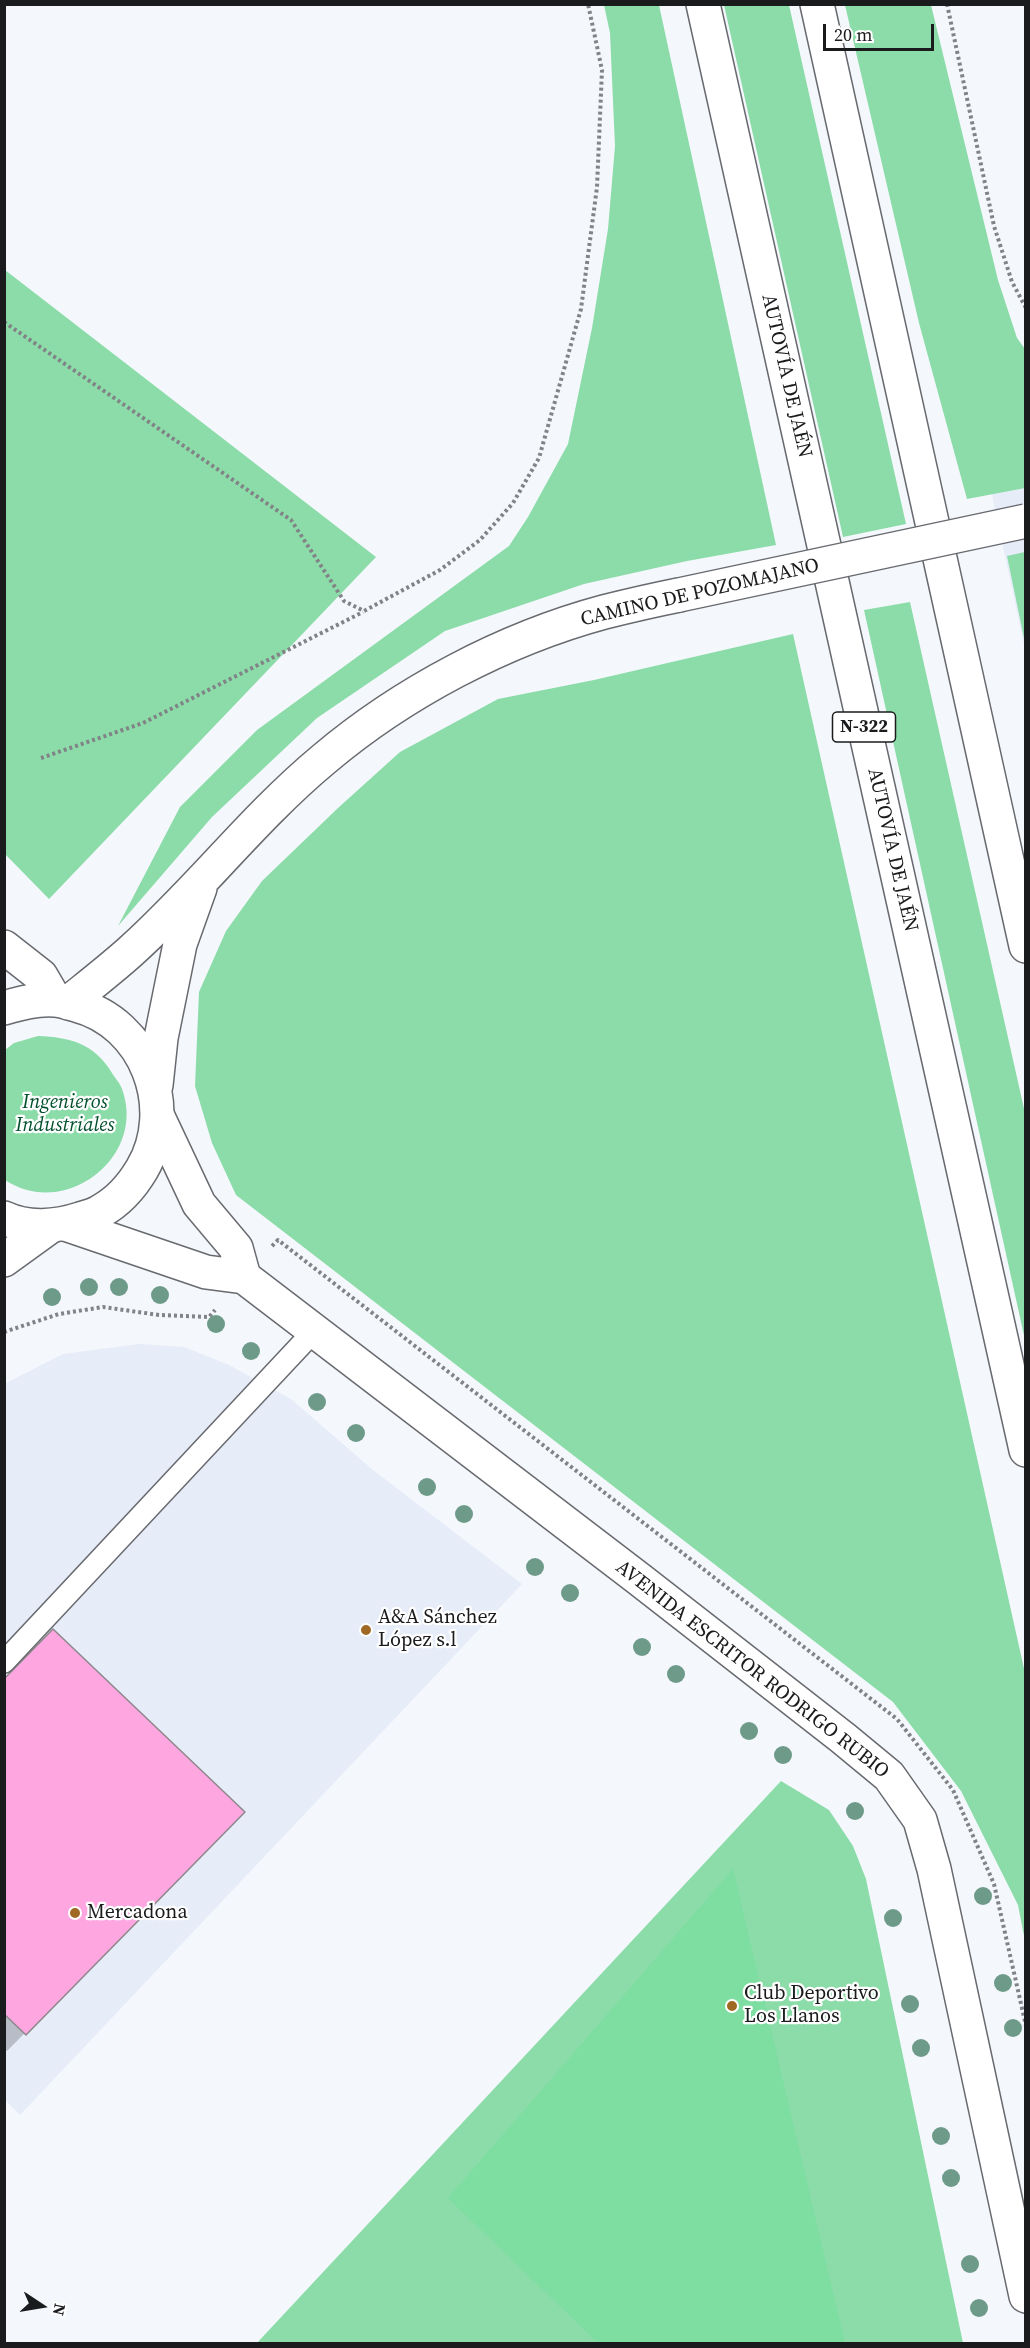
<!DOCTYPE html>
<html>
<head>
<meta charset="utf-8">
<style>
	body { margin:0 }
	#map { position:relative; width:1030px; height:2348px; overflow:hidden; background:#f4f7fc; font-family:"Source Serif 4",serif }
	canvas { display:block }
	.frame { position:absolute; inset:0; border:6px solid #1a1b1d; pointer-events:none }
	.north { position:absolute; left:12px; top:2276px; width:60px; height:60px; -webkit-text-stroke:4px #fff; paint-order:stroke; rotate:102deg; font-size:16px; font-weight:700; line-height:24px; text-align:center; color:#1a1b1d }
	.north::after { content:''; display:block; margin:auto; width:21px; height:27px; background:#1a1b1d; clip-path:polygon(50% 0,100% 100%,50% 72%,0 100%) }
	.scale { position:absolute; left:823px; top:24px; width:111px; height:27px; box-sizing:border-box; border:3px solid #1a1b1d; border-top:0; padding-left:8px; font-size:18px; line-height:21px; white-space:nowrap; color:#1a1b1d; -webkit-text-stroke:4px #fff; paint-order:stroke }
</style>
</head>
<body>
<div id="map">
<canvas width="1030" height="2348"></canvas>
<div class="frame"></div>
<div class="north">N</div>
<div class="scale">20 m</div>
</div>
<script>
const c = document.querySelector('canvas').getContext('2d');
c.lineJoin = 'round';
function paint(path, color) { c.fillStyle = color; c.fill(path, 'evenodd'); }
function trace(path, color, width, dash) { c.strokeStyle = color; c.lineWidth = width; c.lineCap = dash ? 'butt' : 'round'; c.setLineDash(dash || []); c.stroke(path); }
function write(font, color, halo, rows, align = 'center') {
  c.font = font + ' "Source Serif 4",serif'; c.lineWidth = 4.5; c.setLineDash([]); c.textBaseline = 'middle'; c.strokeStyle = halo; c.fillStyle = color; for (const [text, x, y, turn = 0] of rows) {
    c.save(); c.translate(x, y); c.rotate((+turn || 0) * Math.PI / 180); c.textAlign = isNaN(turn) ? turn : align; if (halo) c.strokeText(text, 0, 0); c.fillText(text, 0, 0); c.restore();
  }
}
const built = new Path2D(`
	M1025,434V649L984,458Z
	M139,1344L184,1347L229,1365L291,1399L373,1470L522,1584L20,2115L4,2099V1384L63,1354Z`);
const green = new Path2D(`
	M604,5H659L776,545L687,561L584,584L445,631L317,718L212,817L118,926L180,807L257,730L509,546L528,517L568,444L592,328L608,229L615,146L610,33Z
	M724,5H789L906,524L843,537Z
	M845,5H931L998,280L1017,338L1025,349V488L967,499L919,323Z
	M5,270L376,557L49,899L5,854Z
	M1025,552H1026L1025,643L1007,556Z
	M910,602L1025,1113V1340L864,610Z
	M793,634L1025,1673V1941L1018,1905L961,1791L893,1702L236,1195L212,1143L195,1086L199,992L226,931L262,881L338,808L400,752L498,699L594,680Z
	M38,1036C70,1037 95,1044 112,1073C115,1078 120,1083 122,1089C147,1157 65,1220 5,1180V1050L14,1043Z
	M781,1781L829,1810L853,1846L866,1879L963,2343L256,2344Z`);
const forest = new Path2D(`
	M733,1869L845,2343H598L448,2198Z`);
const shadow = new Path2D(`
	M4,1680L243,1812L7,2051L4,2048Z`);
const building = new Path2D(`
	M53,1629L245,1812L26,2035L4,2014V1679Z`);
const path = new Path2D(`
	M947,4L994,226L1012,282L1026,308
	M4,322L291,520L344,601L364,611L440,570L480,540L513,503L539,458L581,309L597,187L602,70L588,4
	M41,758L143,723L363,612
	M272,1246L278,1240L897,1719L953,1790L994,1884L1026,2026
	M4,1332L59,1314L103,1307L159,1315L209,1317L215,1310`);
const service = new Path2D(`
	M4,1662L315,1330`);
const tertiary = new Path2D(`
	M158,1117L199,1204L236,1248L244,1277
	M65,1224L206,1272L244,1277L639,1579L843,1738L889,1776L920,1820L934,1869L1026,2296
	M4,1260L51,1226`);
const secondary = new Path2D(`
	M4,947L41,976L55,1000
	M68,1003C89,986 111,969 131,951C199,890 254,817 324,759C402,693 504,639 604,612C628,606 654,600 679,595
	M4,1008C21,1003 36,999 54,1000C61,1000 69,1003 76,1005C146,1023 178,1108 142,1169C132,1186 119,1201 101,1211C95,1215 87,1217 80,1219C56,1227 27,1229 4,1218
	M156,1085L161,1038L180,944L200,888`);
const motorway = new Path2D(`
	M703,4L1026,1450
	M817,4L1026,946`);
const secondaryBridge = new Path2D(`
	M679,595L1026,521`);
const trees = [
	[89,1287],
	[119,1287],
	[160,1295],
	[52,1297],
	[216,1324],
	[251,1351],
	[317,1402],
	[356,1433],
	[427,1487],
	[464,1514],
	[535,1567],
	[570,1593],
	[642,1647],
	[676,1674],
	[749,1731],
	[783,1755],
	[855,1811],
	[983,1896],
	[893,1918],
	[1003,1983],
	[910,2004],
	[1013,2028],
	[921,2048],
	[941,2136],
	[951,2178],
	[970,2264],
	[979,2308]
];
const markers = [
	[366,1630,6,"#9f6923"],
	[75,1913,6,"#9f6923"],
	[732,2006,6,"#9f6923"]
];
const shields = [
	[864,727,63]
];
const shieldNames = [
	["N-322",864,727]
];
const streetNames = [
	["AUTOVÍA DE JAÉN",786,376,77],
	["CAMINO DE POZOMAJANO",700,593,-13],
	["AUTOVÍA DE JAÉN",892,850,77],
	["AVENIDA ESCRITOR RODRIGO RUBIO",752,1670,38]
];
const parkNames = [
	["Ingenieros",65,1103],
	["Industriales",65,1126]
];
const poiNames = [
	["A&A Sánchez",378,1618],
	["López s.l",378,1641],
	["Mercadona",87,1913],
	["Club Deportivo",744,1994],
	["Los Llanos",744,2017]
];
paint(built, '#e6ecf8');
paint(green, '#8bdca8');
paint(forest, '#7edea2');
paint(shadow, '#0003');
paint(building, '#fda6e0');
trace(building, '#8d888b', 1.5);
trace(service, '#686a6f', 24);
trace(tertiary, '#686a6f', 36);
trace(secondary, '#686a6f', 36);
trace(motorway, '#686a6f', 36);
trace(path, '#818387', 4, [3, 3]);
trace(service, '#fff', 21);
trace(tertiary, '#fff', 33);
trace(secondary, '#fff', 33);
trace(motorway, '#fff', 33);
trace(secondaryBridge, '#686a6f', 36, []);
trace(secondaryBridge, '#fff', 33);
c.fillStyle = '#6e9b89';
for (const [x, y] of trees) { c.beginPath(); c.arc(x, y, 9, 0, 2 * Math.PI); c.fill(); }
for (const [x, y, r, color] of markers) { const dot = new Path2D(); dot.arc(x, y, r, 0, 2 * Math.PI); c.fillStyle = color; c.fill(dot); trace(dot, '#fff', 2); }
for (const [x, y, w] of shields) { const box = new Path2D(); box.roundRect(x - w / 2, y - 15, w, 30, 4.5); c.fillStyle = '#fff'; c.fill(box); trace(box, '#1a1b1d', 1.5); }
write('bold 18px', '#1a1b1d', null, shieldNames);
write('20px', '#1a1b1d', '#fff', streetNames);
write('italic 20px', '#00502b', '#fff', parkNames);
write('20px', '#1a1b1d', '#fff', poiNames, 'left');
</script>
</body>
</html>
